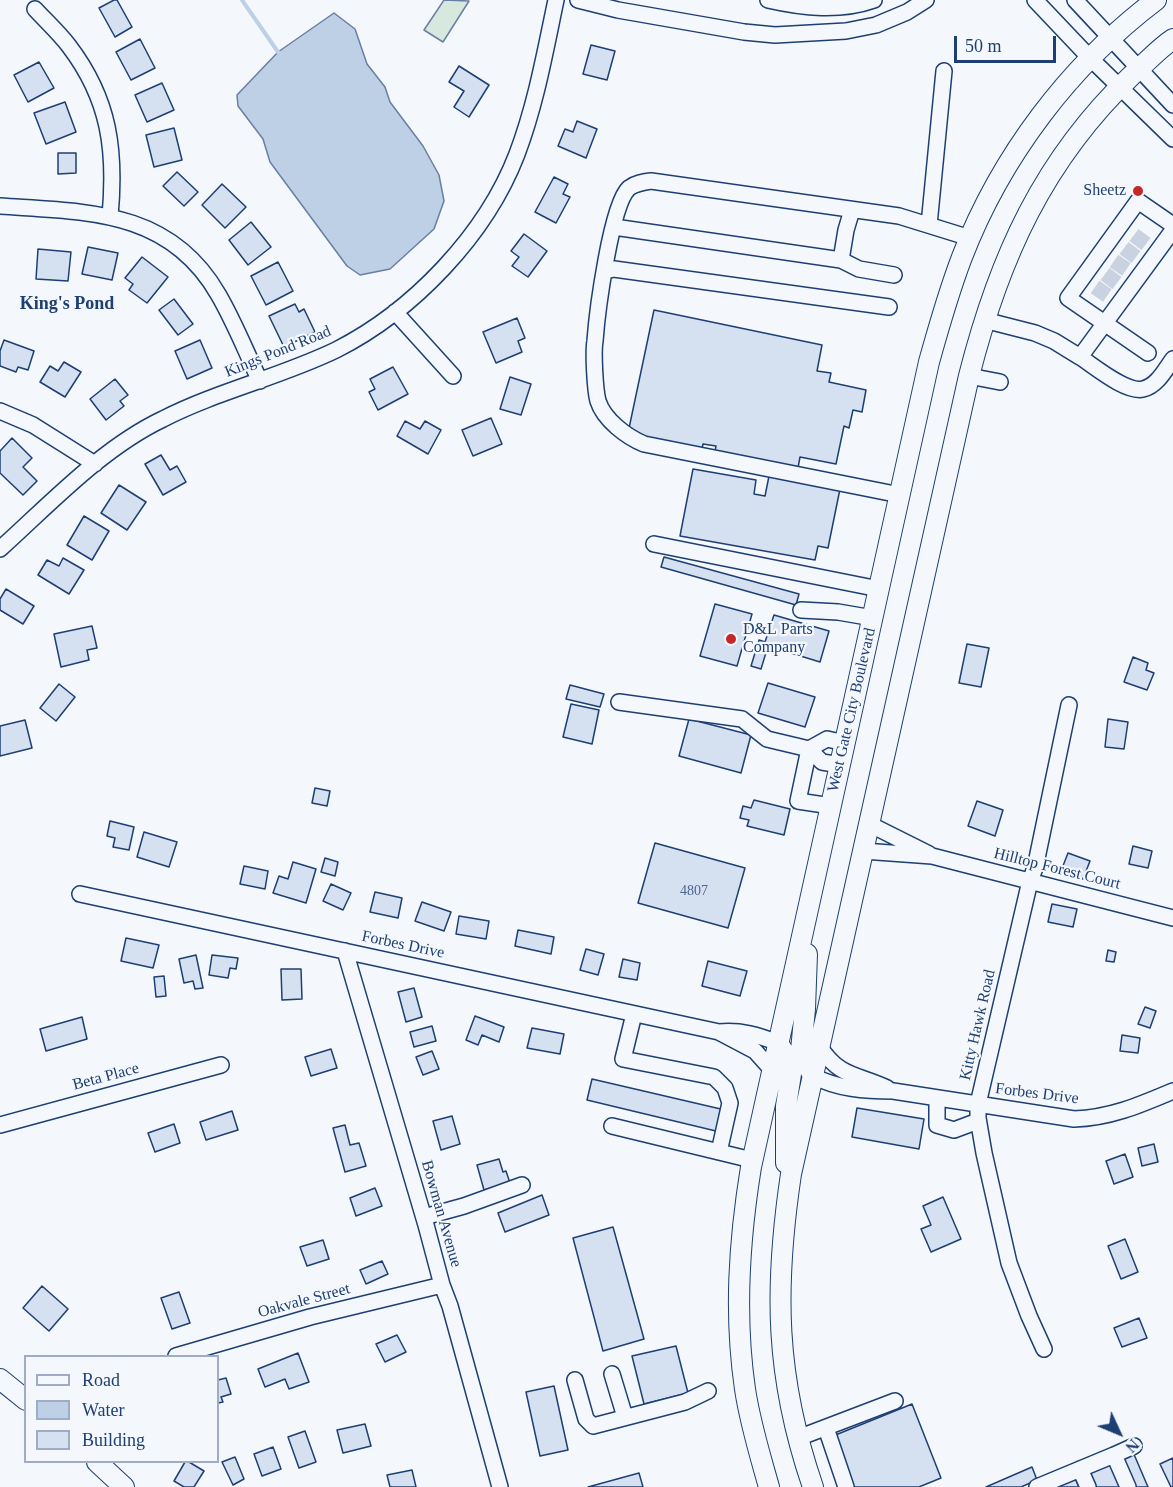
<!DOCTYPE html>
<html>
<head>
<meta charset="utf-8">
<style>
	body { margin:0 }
	#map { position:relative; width:1173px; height:1487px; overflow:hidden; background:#f4f7fb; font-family:"Times New Roman",serif }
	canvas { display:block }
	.legend { position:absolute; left:24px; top:1355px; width:195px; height:108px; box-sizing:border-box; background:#f4f7fb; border:2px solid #9eadc5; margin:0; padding:8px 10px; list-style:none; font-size:18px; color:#1d3f73 }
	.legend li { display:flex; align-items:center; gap:12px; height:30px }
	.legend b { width:30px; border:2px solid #9eadc5 }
	.north { position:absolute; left:1089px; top:1403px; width:60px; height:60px; -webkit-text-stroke:4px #f4f7fb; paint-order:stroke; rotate:134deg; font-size:16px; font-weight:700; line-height:24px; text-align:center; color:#1d3f73 }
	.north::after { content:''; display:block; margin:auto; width:21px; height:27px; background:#1d3f73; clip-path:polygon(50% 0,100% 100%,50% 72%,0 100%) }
	.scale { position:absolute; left:954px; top:36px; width:102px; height:27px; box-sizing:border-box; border:3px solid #1d3f73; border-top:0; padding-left:8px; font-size:18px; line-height:21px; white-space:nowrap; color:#1d3f73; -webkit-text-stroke:4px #f4f7fb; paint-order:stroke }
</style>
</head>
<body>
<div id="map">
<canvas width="1173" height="1487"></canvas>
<ul class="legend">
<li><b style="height:8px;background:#f4f7fb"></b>Road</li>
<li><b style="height:16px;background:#bed0e5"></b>Water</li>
<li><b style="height:16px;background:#d5e0f0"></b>Building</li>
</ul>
<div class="north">N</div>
<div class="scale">50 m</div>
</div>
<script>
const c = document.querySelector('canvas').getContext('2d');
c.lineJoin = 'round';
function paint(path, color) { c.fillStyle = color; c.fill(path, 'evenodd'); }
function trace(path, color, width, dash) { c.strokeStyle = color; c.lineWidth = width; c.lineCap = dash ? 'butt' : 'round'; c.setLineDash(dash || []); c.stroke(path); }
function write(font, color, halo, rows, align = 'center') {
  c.font = font + ' "Times New Roman",serif'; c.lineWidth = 4.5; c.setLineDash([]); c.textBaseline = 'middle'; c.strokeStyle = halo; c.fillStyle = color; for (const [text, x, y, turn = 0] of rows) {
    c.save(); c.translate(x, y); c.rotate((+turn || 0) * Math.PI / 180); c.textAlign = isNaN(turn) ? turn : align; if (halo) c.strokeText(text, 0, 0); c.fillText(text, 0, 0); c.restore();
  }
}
const green = new Path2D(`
	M444,0L469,1L443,42L424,30Z`);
const water = new Path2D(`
	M334,13L355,29L367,64L385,87L390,102L423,146L439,175L444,201L434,229L390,269L360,275L347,266L270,162L263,139L238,106L237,95L278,52Z`);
const stream = new Path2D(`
	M242,0L278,52`);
const building = new Path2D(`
	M114,0H117L132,27L115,37L99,8Z
	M140,39L155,68L131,80L116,52Z
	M591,45L615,51L607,80L583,74Z
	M39,62L54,88L28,102L14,75Z
	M459,66L489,85L469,117L454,107L464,91L449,82Z
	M162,83L174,110L147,122L135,95Z
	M65,102L76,132L46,144L34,113Z
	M577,121L597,129L586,158L558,146L565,129L573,132Z
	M174,128L182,160L154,167L146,135Z
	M58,153H76V173L58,174Z
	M177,172L198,192L184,206L163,186Z
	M554,177L568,184L563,194L570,197L556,223L535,212Z
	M222,184L246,207L225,228L202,205Z
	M251,222L271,247L248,265L229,240Z
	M524,234L547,251L528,277L512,266L519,257L511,251Z
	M88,247L118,253L112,280L82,274Z
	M38,249L71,252L68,281L36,279Z
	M142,257L168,277L147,303L129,290L133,284L125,278Z
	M278,262L293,291L266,305L251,276Z
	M174,299L193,324L178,335L159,310Z
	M295,304L299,312L304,309L315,332L284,347L269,316Z
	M654,310L822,345L817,371L831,373L829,382L866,390L862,412L853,410L849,428L844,426L836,464L800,457L798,468L715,451L716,446L703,444L702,449L628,433Z
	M517,318L525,338L518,341L522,352L496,363L483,332Z
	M4,340L34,351L28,370L18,367L16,372L0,366V351Z
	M200,340L212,368L187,379L175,351Z
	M64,362L81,372L65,397L40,382L50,366L58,371Z
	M393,367L408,394L378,410L369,392L375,389L370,379Z
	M510,377L531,384L521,415L500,409Z
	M115,379L128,395L120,401L124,406L106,420L90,399Z
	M491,418L502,444L473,456L462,430Z
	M405,421L420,429L425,421L441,430L428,454L397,436Z
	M12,438L32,458L23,467L37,481L23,495L0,473V451Z
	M161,455L170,470L177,466L186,482L163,495L145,464Z
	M693,469L756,480L754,494L765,496L769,476L840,489L828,548L818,546L815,560L680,536Z
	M119,485L146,502L127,530L101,513Z
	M84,516L109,531L92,560L67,545Z
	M664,557L799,594L796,605L661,567Z
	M63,558L84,570L69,594L38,575L47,560L59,566Z
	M6,589L34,606L23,624L0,610V599Z
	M715,604L752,614L737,666L700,656Z
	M774,615L829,631L820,662L768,646L761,669L751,666L759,640L765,642Z
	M92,626L97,648L87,650L89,660L61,667L54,634Z
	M967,644L989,648L981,687L959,683Z
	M1133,657L1148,663L1146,670L1154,673L1147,690L1124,682Z
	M768,683L815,697L805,727L758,713Z
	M59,684L75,697L56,721L40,708Z
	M570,685L604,694L600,707L566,699Z
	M571,704L599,710L592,744L563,737Z
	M689,719L751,735L741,773L679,756Z
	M1108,719L1128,722L1124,749L1105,747Z
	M25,720L32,748L0,756V726Z
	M315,788L330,791L327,806L312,803Z
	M754,800L790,809L784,835L747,826L749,820L740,818L743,806L751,808Z
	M977,801L1003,810L995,836L968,826Z
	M110,821L134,827L129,850L113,847L115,838L107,836Z
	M144,832L177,842L169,867L137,857Z
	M655,843L745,868L728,928L638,903Z
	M1133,846L1152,851L1148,868L1129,864Z
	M1068,853L1090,861L1083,879L1061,871Z
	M325,858L338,862L335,876L321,872Z
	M293,862L316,869L306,903L273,893L279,876L288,879Z
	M244,866L268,871L265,889L240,884Z
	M331,884L351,893L343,910L323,901Z
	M375,892L402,898L398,918L370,912Z
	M422,902L451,912L444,931L415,921Z
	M1052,904L1077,909L1073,927L1048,922Z
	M459,916L489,921L486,939L456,934Z
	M518,930L554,937L551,954L515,946Z
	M126,938L159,945L153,968L121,961Z
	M586,949L604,954L598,975L580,970Z
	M1108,950L1116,952L1114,962L1106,961Z
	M196,955L203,988L195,989L193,981L184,983L179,959Z
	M212,955L238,958L236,969L230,968L228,978L209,975Z
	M623,959L640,963L637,980L619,977Z
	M708,961L747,971L740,996L702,986Z
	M281,969H301L302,999L282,1000Z
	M164,976L166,996L156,997L154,977Z
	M414,988L422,1017L406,1022L398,992Z
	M1145,1007L1156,1011L1150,1028L1138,1024Z
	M475,1016L504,1027L499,1042L482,1035L478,1045L466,1040Z
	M82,1017L87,1039L46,1051L40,1029Z
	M432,1026L436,1041L414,1047L410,1032Z
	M532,1028L564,1034L560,1054L527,1048Z
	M1122,1035L1140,1038L1138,1053L1120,1051Z
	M331,1049L337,1068L311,1076L305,1057Z
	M432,1051L439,1069L423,1075L416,1057Z
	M592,1079L725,1110L720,1132L587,1100Z
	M857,1108L924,1119L919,1149L852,1137Z
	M232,1111L238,1130L206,1140L200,1122Z
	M452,1116L460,1144L441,1150L433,1121Z
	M174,1124L180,1143L155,1152L148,1133Z
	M345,1125L350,1145L359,1143L366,1166L345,1172L333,1128Z
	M1154,1144L1158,1162L1142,1166L1138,1148Z
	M1125,1154L1133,1177L1114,1184L1106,1161Z
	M499,1159L503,1172L506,1171L510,1183L484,1190L477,1165Z
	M375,1188L382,1206L356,1216L350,1198Z
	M542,1195L549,1215L505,1232L498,1213Z
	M943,1197L961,1239L931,1252L921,1229L931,1225L923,1206Z
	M613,1227L644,1339L603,1351L573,1238Z
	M1125,1239L1138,1272L1121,1279L1108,1246Z
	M323,1240L329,1259L307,1266L300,1247Z
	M382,1261L388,1274L366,1284L360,1270Z
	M42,1286L68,1309L49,1331L23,1308Z
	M179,1292L190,1323L172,1329L161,1298Z
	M1139,1318L1147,1338L1122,1347L1114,1328Z
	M397,1335L406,1352L385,1362L376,1344Z
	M676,1346L688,1393L644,1404L632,1356Z
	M298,1353L309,1382L289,1389L285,1379L265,1387L258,1369Z
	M226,1378L231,1394L221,1397L223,1402L218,1403V1380Z
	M554,1386L568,1450L540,1456L526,1392Z
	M912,1404L941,1478L919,1487H853L833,1436Z
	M365,1424L371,1446L343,1453L337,1430Z
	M305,1431L316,1462L299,1468L288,1437Z
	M273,1447L281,1469L262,1476L254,1454Z
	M1133,1452L1148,1487H1133L1120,1457Z
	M235,1457L244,1479L233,1485L222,1462Z
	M1173,1458V1487H1171L1160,1464Z
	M1109,1461L1120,1487H1092L1085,1472Z
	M185,1462H189L204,1471L194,1487H184L174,1481Z
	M1032,1467L1037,1480L1021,1487H986Z
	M412,1470L416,1487H390L387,1475Z
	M639,1473L643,1487H588Z
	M1074,1476L1079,1487H1051Z`);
const minorTunnel = new Path2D(`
	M1134,235L1150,247
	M1124,248L1140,260
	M1114,261L1130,272
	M1105,274L1121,286
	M1095,287L1111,298`);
const minor = new Path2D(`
	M578,0L618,10L744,32L775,35L846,31L876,25L907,12L926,0
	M768,0C803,8 840,12 874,0
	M1035,0L1090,58L1173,139
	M1075,0L1173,105
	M35,9C46,21 59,33 69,46C110,100 116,151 110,217
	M0,206C86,212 169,209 218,294C234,321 246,352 260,381
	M929,225L944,71
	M614,227L841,260L846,230L852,210
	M841,260L859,269L894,275
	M605,271L614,269L889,307
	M395,312L453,376
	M984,320L1035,333L1054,341L1080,357L1173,230
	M1148,353L1068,298L1138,201L1173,225
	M1080,357C1094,366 1126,393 1143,389C1157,386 1165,370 1173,359
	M969,376L1000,382
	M0,411L33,425L95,464
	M900,495L644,444C627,437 604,420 598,401C595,390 593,352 595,341C597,313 611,204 629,188C636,183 643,182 651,181L899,216L970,238
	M654,544L879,589
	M0,549C50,504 102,448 163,419C218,391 280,377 336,350C413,311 486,235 517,154C536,104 545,52 556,0
	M801,610L838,612L873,618
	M619,702L742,719L767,739L809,749L798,801L831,806
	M840,765L822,762L809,749L827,739L845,743
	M869,824L929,854
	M863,851L932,856L1173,918
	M80,894L719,1032C741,1030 758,1035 778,1043
	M345,951L426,1225L442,1285L450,1306L500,1487
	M634,1014L623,1059L714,1077L725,1088L730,1103L719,1152
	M719,1032L755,1051L772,1070
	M820,1047C839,1077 857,1074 887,1088
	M813,1076C838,1089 865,1091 893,1091L1074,1119C1110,1118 1140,1105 1173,1091
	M937,1098V1125L954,1130L978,1121
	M0,1125L221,1065
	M612,1126L752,1160
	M424,1217L464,1206L522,1185
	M1044,1349L1029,1316L1009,1263L984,1153L978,1118V1104L1030,881L1035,868L1069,705
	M176,1356L310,1317L442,1285
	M612,1374L625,1417
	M575,1380L586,1419L593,1426L685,1402L708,1391
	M826,1428L846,1487
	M798,1438L895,1401
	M1114,1455L1134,1446
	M1080,1469L1088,1487
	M1037,1487L1114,1455L1128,1487`);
const major = new Path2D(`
	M807,954L805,1009L801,1050L813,1076
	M778,1043L787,1058L791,1074L786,1106V1163
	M0,1379L26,1400
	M97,1462L124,1487
	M769,1487C760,1455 750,1423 745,1389C734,1314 739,1241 751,1167L929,362C939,326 949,291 962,257C1001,156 1070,65 1156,0
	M813,1487C775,1377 774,1288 791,1174L969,376C999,258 1043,160 1132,75C1146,63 1158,49 1173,39`);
const markers = [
	[1138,191,6,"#c62828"],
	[731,639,6,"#c62828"]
];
const numberNames = [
	["4807",694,891]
];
const poiNames = [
	["Sheetz",1126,191],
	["D&L Parts",743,630,"left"],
	["Company",743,648,"left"]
];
const streetNames = [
	["Kings Pond Road",278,352,-22],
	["West Gate City Boulevard",852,710,-77],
	["Hilltop Forest Court",1057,869,14],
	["Forbes Drive",403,945,12],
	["Kitty Hawk Road",978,1025,-77],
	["Beta Place",106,1077,-15],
	["Forbes Drive",1037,1094,7],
	["Bowman Avenue",441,1214,74],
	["Oakvale Street",304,1301,-15]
];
const neighbourhoodNames = [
	["King's Pond",67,304]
];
paint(green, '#d7e8df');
trace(green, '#687fa3', 1.5);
paint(water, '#bed0e5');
trace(water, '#687fa3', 1.5);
trace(stream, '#bed0e5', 4);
paint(building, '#d5e0f0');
trace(building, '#1d3f73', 1.5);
trace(minorTunnel, '#c9d2e0', 15, [15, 8]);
trace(minor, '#1d3f73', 18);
trace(major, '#1d3f73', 22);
trace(minor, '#f4f7fb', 15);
trace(major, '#f4f7fb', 20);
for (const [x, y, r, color] of markers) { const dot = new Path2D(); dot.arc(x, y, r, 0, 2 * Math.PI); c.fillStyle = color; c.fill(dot); trace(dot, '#f4f7fb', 2); }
write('14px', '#4b6792', null, numberNames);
write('16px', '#1d3f73', '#f4f7fb', poiNames, 'right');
write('16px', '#1d3f73', '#f4f7fb', streetNames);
write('bold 18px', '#1d3f73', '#f4f7fb', neighbourhoodNames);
</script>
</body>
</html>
